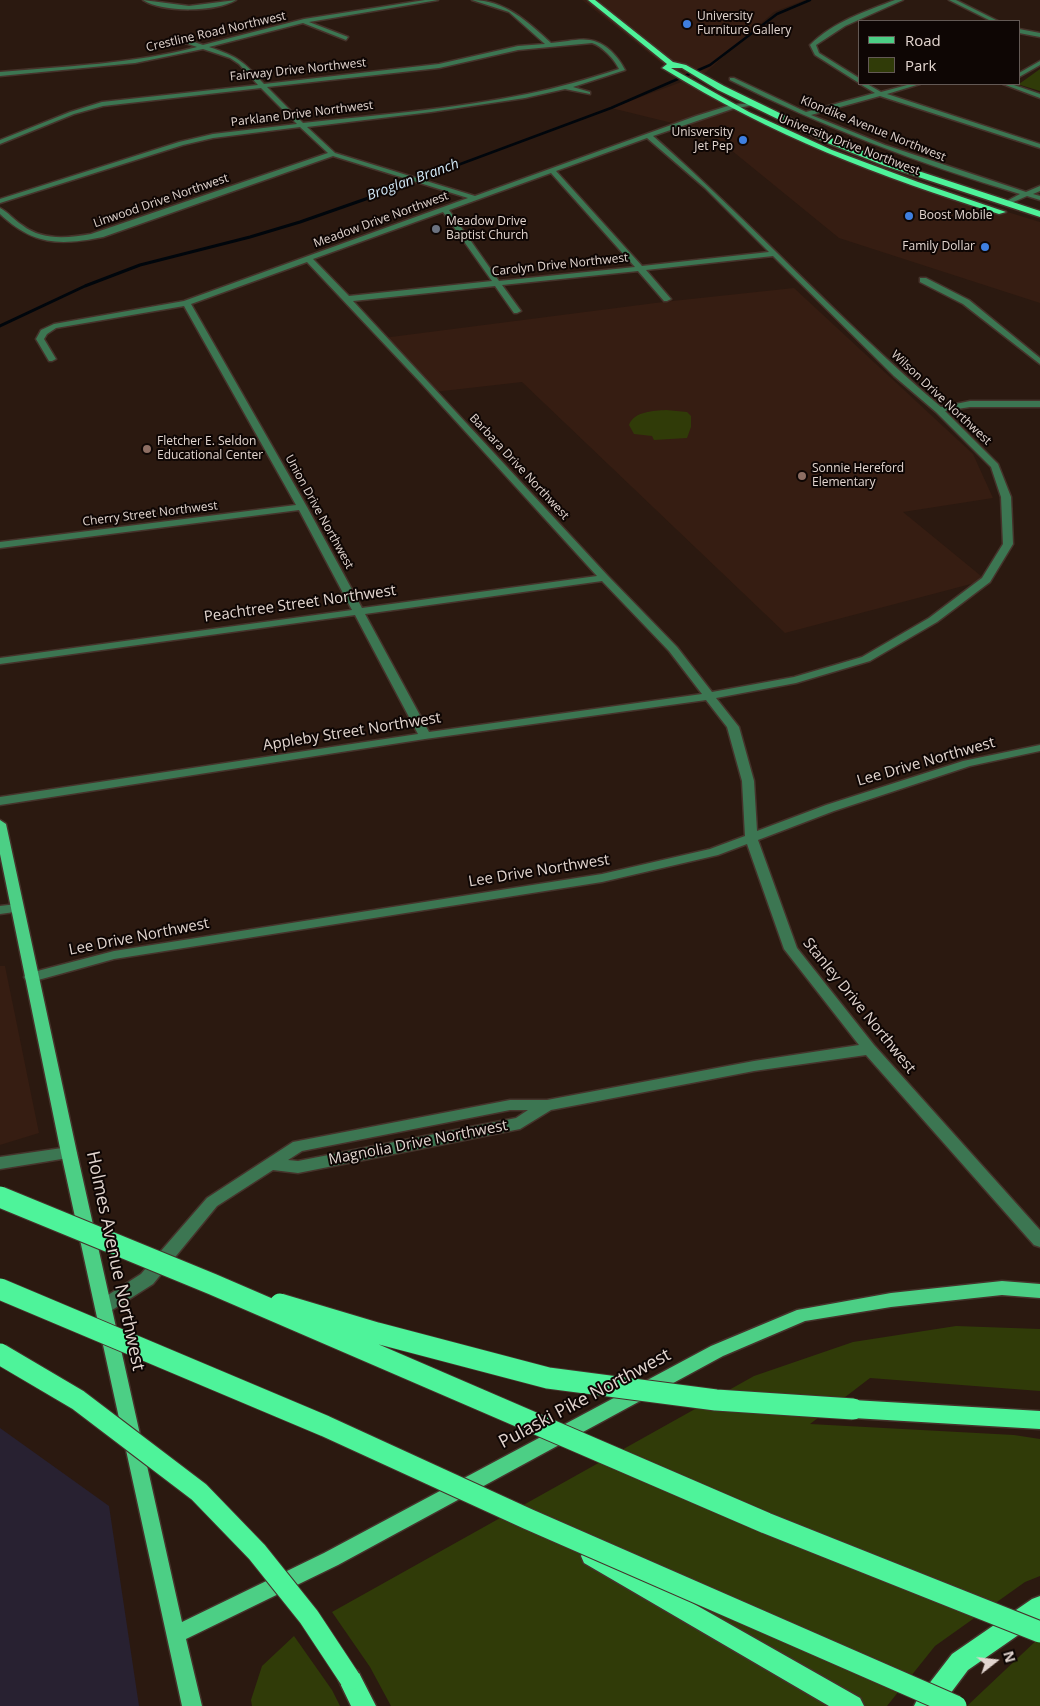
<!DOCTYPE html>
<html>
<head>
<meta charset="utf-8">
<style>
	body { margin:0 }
	#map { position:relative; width:1040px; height:1706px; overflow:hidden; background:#2b1910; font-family:"Open Sans",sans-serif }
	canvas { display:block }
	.legend { position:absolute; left:858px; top:20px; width:162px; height:65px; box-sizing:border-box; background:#0e0604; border:1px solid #635955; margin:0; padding:6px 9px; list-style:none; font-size:15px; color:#e2d5cf }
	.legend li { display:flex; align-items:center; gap:10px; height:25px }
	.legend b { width:25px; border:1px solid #635955 }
	.north { position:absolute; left:970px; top:1636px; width:50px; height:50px; -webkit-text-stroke:4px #0e0604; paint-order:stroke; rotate:74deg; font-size:14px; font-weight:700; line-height:20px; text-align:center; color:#e2d5cf }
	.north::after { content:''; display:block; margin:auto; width:18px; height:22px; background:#e2d5cf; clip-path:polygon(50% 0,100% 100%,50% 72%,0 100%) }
</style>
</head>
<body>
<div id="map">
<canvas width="1040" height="1706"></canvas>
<ul class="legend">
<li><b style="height:6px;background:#4ccf85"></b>Road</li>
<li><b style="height:14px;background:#303b08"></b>Park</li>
</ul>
<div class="north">N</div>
</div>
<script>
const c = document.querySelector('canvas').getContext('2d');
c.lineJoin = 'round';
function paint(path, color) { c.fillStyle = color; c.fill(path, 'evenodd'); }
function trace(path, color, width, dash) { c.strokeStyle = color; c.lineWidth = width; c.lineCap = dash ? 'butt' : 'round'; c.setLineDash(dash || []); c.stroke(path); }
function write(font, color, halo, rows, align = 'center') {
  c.font = font + ' "Open Sans",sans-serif'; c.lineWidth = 4; c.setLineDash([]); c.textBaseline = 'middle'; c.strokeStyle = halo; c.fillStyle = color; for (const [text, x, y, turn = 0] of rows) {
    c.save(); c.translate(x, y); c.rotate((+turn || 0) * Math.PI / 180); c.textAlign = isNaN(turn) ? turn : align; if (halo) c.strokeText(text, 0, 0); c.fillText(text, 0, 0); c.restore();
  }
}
const built = new Path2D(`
	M582,0H805L774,12L705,73L685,82L739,113L875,171L1040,222V303L839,238L709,132L611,108L684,81Z
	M794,288L973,454L993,498L903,512L986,580L785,633L522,382L434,392L383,338L663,302Z
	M0,966H5L39,1133L0,1145Z`);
const industrial = new Path2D(`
	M0,1428L109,1506L139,1706H0Z`);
const green = new Path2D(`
	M1040,69V91L1017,84H1019Z
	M666,410L687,412L691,416V427L687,438L654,440L652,436L634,434L629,425C634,411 654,411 666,410Z
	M956,1326L1040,1329V1391L870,1378L810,1424L1014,1435L1040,1439V1576L1025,1582L935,1646L887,1706H391L370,1667L332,1612L754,1376L853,1342Z
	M294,1636L332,1690L340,1706H252L251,1700L262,1666Z
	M1040,1637V1706H967Z`);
const streamFar1 = new Path2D(`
	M396,188L611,108L710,65L777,14L810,0`);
const stream = new Path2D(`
	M0,326L85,286L140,265L250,237L300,222L400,187`);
const minor = new Path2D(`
	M143,0L189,6L236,0C216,12 163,13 143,0Z
	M425,0H438L309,22L348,37L346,40L303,23L209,47C239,57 243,61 264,84L439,64L518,46L545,44L509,12L472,0C505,0 528,22 551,43C575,41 592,33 611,51C617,57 621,62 625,70L573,87L590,92V94L565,89L525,98L431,112L307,127L335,153L475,196L696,116L731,105L754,103V105L732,109L653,136C752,223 840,321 941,407L970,401H1040V407H970L945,411L998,464L1011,497L1013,544L990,582L937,622L870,661L796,683L716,698L739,727L754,781L757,831L826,805L963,761L1040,745V751L970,766L834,811L758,840L797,948L874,1045L1040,1230V1247L1034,1245L866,1055L754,1071L551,1110L520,1129L298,1173L273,1170L217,1206L153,1284L109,1312L103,1314L97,1312L95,1307L97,1302L141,1274L207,1198L293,1142L510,1100H547L754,1061L859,1045L784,949L747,844L718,855L602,882L114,959L31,982L26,980L24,977L26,974L114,951L602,874L710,849L745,836L742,781L727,727L706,700L425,739L0,805V797L418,734L355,615L0,664V658L352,610L299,510L0,548V542L296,505L184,306L56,328L47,334L44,339L56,359L52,361H49L36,339L41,330L54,324L184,301L468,198L333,156L103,237C59,246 33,245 0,214V208C8,212 14,220 22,225C42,241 68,238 91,234L328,153L300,127L213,138L183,145L0,203V199L179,142L213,134L297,124L261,88L103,106L74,114L0,144V140L70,112L102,102L258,85L239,64L230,58L203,49L135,63L0,76V72C66,66 133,64 197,47L174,39L176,36L203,45L304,19ZM592,43C602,46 615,60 619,69C588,79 558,88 527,94C453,109 377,115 303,123L267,87L439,68L518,50ZM647,138L705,188L769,252L642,266L556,171ZM551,173L635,267L499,281L449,210ZM443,212L492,281L349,296L313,259ZM773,256L894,376L936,412L991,467L1001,497L1003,544L982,578L929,618L862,657L794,677L712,692L677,647L608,576L353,301L495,286L514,313H517L521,311L502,285L638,271L664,301H667L671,299L646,270ZM307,262L422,384L597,576L362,608L307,507L191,304ZM602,581L669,651L702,694L429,732L365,614ZM510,1110H528L516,1118L298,1161L288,1160L302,1151Z
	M895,0H903L845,26L816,45L819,53L859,78V83L815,55L810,45C833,22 866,11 895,0Z
	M949,0H956L998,21H991Z
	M1019,29L1040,33V37L1019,33Z
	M1040,61V65L1019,77V73Z
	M730,78H734L806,112L875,93L860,84H867L881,92L911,84H920L887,94L1040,144V148L880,96L811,115L885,145L1026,192L1040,186V191L1033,194L1040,196V200L1027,196L1009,204H1005V202L1020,194C920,164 823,127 730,80Z
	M1003,84H1011L1040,94V98Z
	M920,278H926L969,300L1040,358V364L963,304L920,282Z
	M17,904L23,908L22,911L0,914V906Z
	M69,1147L74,1149L77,1153L74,1157L0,1169V1157Z`);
const major = new Path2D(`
	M0,820L6,824L77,1153L182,1622L324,1553L711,1346L797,1310L891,1293L1002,1281L1040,1284V1298L1002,1295L891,1307L805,1321L723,1356L338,1565L186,1639L202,1706H182L61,1153L0,854Z`);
const highway = new Path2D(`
	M588,0H595L673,62L686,65L724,86L831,138L891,162L1040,211V217L885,166L825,142L718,90L682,68H671L749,112L832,150L918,182L1006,212L999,214C879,177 771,135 664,69L662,68L667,64Z
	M853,1400L1040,1411V1429L853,1418L846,1415L843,1409L846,1403Z
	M592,1546L860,1698L864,1706H829L584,1563L581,1556L584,1549Z
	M1040,1596V1620L968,1670L941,1706H914L918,1698L952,1654L1032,1599Z
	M350,1667L358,1671L376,1706H351L338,1679L342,1671Z`);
const highwayBridge = new Path2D(`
	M0,1197L212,1284L766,1523L1040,1632
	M0,1289L325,1426L528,1519L956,1706
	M280,1304L377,1333L548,1378L716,1400L853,1409
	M0,1354L78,1400L199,1492L257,1552L309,1617L350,1679`);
const markers = [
	[687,24,5,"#3f7fe0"],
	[743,140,5,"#3f7fe0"],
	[909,216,5,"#3f7fe0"],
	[436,229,5,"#6b7280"],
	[985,247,5,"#3f7fe0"],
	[147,449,5,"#8d6e63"],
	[802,476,5,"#8d6e63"]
];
const farPoinames = [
	["University",697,17],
	["Furniture Gallery",697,31],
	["Unisversity",733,133,"right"],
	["Jet Pep",733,147,"right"],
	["Boost Mobile",919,216],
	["Meadow Drive",446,222],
	["Baptist Church",446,236],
	["Family Dollar",975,247,"right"],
	["Fletcher E. Seldon",157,442],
	["Educational Center",157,456],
	["Sonnie Hereford",812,469],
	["Elementary",812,483]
];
const farStreetnames = [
	["Crestline Road Northwest",216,32,-13],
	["Fairway Drive Northwest",298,70,-6],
	["Parklane Drive Northwest",302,114,-7],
	["Klondike Avenue Northwest",873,129,22],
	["University Drive Northwest",849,145,21],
	["Linwood Drive Northwest",161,201,-19],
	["Meadow Drive Northwest",381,220,-20],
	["Carolyn Drive Northwest",560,265,-6],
	["Wilson Drive Northwest",941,398,43],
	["Barbara Drive Northwest",519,467,47],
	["Union Drive Northwest",319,512,61],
	["Cherry Street Northwest",150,514,-7]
];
const farWaternames = [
	["Broglan Branch",413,180,-20]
];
const streetNames = [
	["Peachtree Street Northwest",300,604,-8],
	["Appleby Street Northwest",352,732,-9],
	["Lee Drive Northwest",926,762,-16],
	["Lee Drive Northwest",539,871,-9],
	["Lee Drive Northwest",139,937,-11],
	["Stanley Drive Northwest",859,1006,51],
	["Magnolia Drive Northwest",418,1143,-11]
];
const nearStreetnames = [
	["Holmes Avenue Northwest",115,1261,78],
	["Pulaski Pike Northwest",585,1399,-28]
];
paint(built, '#361d12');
paint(industrial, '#282131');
paint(green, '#303b08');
trace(streamFar1, '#00060c', 2.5);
trace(stream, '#00060c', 3);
trace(minor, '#45332b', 3);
trace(major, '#45332b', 3);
trace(highway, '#45332b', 3);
paint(minor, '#3c7652');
paint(major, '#4ccf85');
paint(highway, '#4ef39a');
trace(highwayBridge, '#45332b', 23, []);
trace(highwayBridge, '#4ef39a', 21);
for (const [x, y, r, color] of markers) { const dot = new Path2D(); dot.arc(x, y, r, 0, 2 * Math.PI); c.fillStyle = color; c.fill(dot); trace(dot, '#0e0604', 2); }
write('12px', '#e2d5cf', '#0e0604', farPoinames, 'left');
write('12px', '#e2d5cf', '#0e0604', farStreetnames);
write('italic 14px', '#d1e7f6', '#0e0604', farWaternames);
write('15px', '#e2d5cf', '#0e0604', streetNames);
write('18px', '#e2d5cf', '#0e0604', nearStreetnames);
</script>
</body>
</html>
